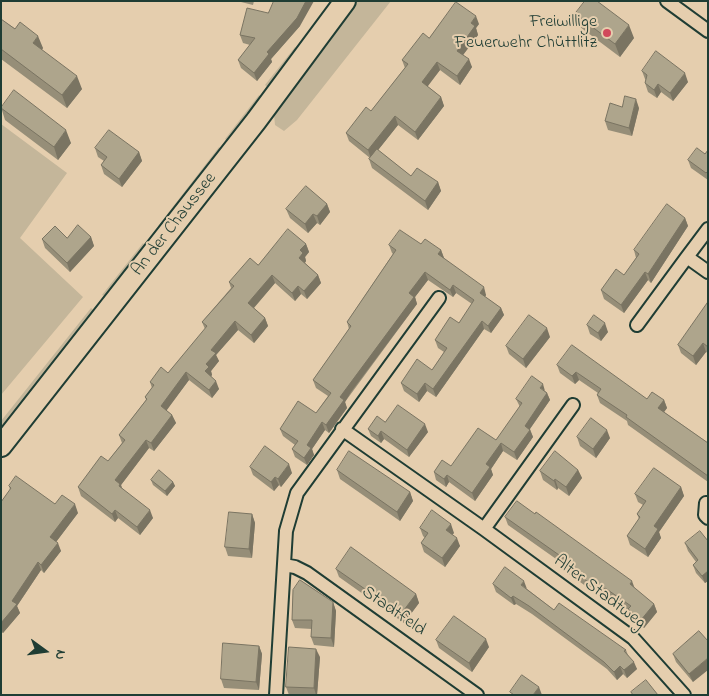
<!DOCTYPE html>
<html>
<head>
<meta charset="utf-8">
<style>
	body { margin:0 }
	#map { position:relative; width:709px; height:696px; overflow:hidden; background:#e5ceae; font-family:"Indie Flower",sans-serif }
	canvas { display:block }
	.frame { position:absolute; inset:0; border:2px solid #1f3d34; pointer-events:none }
	.north { position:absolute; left:20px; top:626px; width:50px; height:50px; -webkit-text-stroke:4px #e5ceae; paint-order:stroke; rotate:104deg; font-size:14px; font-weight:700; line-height:20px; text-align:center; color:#1f3d34 }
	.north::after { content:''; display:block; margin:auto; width:18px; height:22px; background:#1f3d34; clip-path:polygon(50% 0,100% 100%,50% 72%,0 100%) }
</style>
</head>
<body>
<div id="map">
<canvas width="709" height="696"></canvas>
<div class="frame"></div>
<div class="north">N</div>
</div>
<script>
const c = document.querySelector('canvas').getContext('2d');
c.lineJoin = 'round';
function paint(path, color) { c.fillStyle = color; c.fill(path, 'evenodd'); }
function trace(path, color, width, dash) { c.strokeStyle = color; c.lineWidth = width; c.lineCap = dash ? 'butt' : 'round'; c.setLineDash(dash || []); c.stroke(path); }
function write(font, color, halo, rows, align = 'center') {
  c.font = font + ' "Indie Flower",sans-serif'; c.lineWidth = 4; c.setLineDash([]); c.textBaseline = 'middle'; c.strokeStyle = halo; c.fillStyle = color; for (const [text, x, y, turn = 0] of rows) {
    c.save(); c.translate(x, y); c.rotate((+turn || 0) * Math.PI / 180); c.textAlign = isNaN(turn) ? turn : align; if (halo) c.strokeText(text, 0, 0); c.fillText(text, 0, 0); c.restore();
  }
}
const green = new Path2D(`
	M357,1H391L297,120L284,131L275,125L274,114L329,43Z
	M295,47L299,50L270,89L265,85Z
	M259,95L262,98L229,142L225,139Z
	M1,124L67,173L20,238L83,297L1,395Z
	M219,147L222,150L160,229L158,226Z
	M143,243L146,248L107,297L102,295Z
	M91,308L96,312L1,433V421Z`);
const minor = new Path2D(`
	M667,1L708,31
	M708,229L687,257L708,272
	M637,325L687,257
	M342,429L484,529L633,638L684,695
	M706,503L705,515L708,518
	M484,529L573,405
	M284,565L295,567L307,573L477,695
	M276,695L286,531L297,493L439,298`);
const primary = new Path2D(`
	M1,446L256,121L345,1`);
const wall = new Path2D(`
	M237,1H254L253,5Z
	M575,14L634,38L620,57L580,27Z
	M1,19L43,48L42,50L82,89L67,108L1,59Z
	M479,24L476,28L478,35L463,55L472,67L460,85L440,70L427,86L441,97L444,106L418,140L398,125L378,150L411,176L438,182L441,191L428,210L372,168L369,159L370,158L349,141L346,133L371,111L405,68L402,60L429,38Z
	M300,26L271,59L272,62L257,81L241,68L238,60L250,45L243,43L240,35Z
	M642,71L688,82L673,101L661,92L657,98L648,92L645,83L646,80L645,79Z
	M1,107L71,143L58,160L5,120Z
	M639,108L632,136L608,130L605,121Z
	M95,148L139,152L142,161L122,187L104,174L101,165L104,161L98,157Z
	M708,150V180L691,168L688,160L705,154Z
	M327,204L330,212L320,225L317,223L308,233L290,218L286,209Z
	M685,218L688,226L651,283L648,280L624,313L604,299L601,290L624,275L636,258L634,250Z
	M91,237L94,246L70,272L45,248L42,239L67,238Z
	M306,244L309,252L305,257L306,261L305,263L318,275L321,283L307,299L301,294L295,301L275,283L254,308L265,318L268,326L254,343L238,330L216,355L219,361L211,371L212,375L211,376L219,389L212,398L189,380L166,410L172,415L176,423L154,451L149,448L121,485L122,488L153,518L140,535L118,518L115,522L81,496L78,487L108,461L122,443L119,435L146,400L145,397L152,388L150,382L168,373L205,329L202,322L231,288L229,282L258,265Z
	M421,244L441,250L444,258L486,295L485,297L501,308L504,315L491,333L484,329L436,397L427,391L419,402L404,391L401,383L432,370L444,352L438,348L435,340L459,323L472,304L456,293L453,297L428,280L415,297L417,304L345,402L347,408L329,433L325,430L312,449L314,455L307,465L295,457L292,449L295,445L283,436L280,429L316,413L328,396L316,388L313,380L349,329L347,322L393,254L392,253L389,245Z
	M708,302V353L706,352L696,365L681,353L678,345Z
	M587,325L608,332L601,341L590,334Z
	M550,337L526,368L509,354L506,346Z
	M557,365L647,399L664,400L667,408L664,412L708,443V482L628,425L627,421L600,403L597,395L598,393L579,380L575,384L560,373Z
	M545,391L547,393L550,400L530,429L533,437L517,460L503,451L491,469L493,475L475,501L449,482L446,487L436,480L434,472L451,466L496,440L520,407L516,399Z
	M385,422L428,432L409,457L384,439L381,443L371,436L368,429Z
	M577,437L610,438L596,458L580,446Z
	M250,467L292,473L281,487L279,485L274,491L253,475Z
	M337,470L410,492L413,501L400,521L340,479Z
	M578,470L582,478L569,496L558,488L557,490L543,480L540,471Z
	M151,480L173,482L175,486L167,496L153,485Z
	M9,486L78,513L56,542L61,551L44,573L41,570L17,606L20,613L3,633L1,632V502L10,490Z
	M681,487L684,496L659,532L661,538L648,557L630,545L627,536L639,519L637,514L643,505L638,502L635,494Z
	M252,514L255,523L252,558L228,556L225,547Z
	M505,517L635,589L654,604L657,612L644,628L631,617L628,610L608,596L605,600L569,574L566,566L508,525Z
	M420,528L454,533L452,534L460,546L445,567L424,552L421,543L425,538L423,536Z
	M708,541V581L705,583L696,573L693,565L696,562L688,551L685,543Z
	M336,569L416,594L419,603L404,623L339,577Z
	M493,584L527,589L554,610L626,650L628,655L637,669L627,678L623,674L617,680L607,669L532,614L516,604L514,605L496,592Z
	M333,602L336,611L334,647L314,645L311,637L312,629L295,628L292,620Z
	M699,631L693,682L676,662L673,654Z
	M436,640L489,647L472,672L439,648Z
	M259,646L262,654L259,690L224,688L221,679Z
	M320,657L317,695H289L286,687Z`);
const shadedWall = new Path2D(`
	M306,1H314L300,26L271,59L272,62L257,81L254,73L267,52Z
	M476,16L479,24L476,28L478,35L460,59L457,51L471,23Z
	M629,25L634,38L620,57L615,44Z
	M38,36L43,48L37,56L33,43Z
	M469,59L472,67L460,85L457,76Z
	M437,62L440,70L425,90L422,82Z
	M685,73L688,82L673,101L670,93Z
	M77,76L82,89L67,108L62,95Z
	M658,84L661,92L657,98L654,90Z
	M441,97L444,106L418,140L415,132Z
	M636,99L639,108L632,136L629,128Z
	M395,116L398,125L371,159L368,150Z
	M66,130L71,143L58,160L54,147Z
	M139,152L142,161L122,187L119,179Z
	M438,182L441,191L428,210L425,201Z
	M327,204L330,212L320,225L317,216Z
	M313,214L317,223L308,233L305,224Z
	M685,218L688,226L651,283L648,274Z
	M91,237L94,246L70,272L67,263Z
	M306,244L309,252L305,257L306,261L302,267L299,258L300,250Z
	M441,250L444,258L441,262L438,254Z
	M425,272L428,280L415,297L417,304L351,392L345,402L347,408L329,433L326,425L340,397L409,293Z
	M645,272L648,280L624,313L621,305Z
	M272,275L275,283L251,311L248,303Z
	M318,275L321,283L307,299L304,291Z
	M453,285L456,293L453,297L450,290Z
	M298,286L301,294L295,301L292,293Z
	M484,287L486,295L482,301L480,293Z
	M501,308L504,315L491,333L488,326Z
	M265,318L268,326L254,343L251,335Z
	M235,321L238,330L216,355L219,361L211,371L212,375L208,380L205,371L206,364L211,350Z
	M482,321L484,329L436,397L433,389Z
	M605,323L608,332L601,341L598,333Z
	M547,328L550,337L526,368L523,359Z
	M703,343L706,352L696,365L693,356Z
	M186,372L189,380L164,414L161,406Z
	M576,372L579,380L575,384L572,376Z
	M216,381L219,389L212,398L209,390Z
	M425,383L427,391L419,402L417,394Z
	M543,384L545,391L540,388Z
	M547,393L550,400L527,433L525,426Z
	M664,400L667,408L661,416L658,408Z
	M172,415L176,423L154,451L151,443Z
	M322,422L325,430L312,449L314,455L307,465L304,458L307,445Z
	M425,424L428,432L409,457L407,450Z
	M530,430L533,437L517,460L514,452Z
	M607,430L610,438L596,458L593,449Z
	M381,431L384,439L381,443L378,436Z
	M146,440L149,448L121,485L123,492L115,480Z
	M501,443L503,451L491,469L493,475L475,501L472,493L486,464Z
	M289,464L292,473L281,487L278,479Z
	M578,470L582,478L569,496L566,487Z
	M447,475L449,482L446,487L444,479Z
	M275,477L279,485L274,491L271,482Z
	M555,479L558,488L557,490L554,481Z
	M173,482L175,486L167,496L165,491Z
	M681,487L684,496L659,532L661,538L648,557L645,549L654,526Z
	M410,492L413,501L400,521L397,512Z
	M75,504L78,513L53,546L50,537Z
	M115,510L118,518L115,522L112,514Z
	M150,510L153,518L140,535L137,527Z
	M252,514L255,523L252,558L249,549Z
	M451,524L454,533L449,539L446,530Z
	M457,538L460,546L445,567L442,558Z
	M58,543L61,551L44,573L41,565Z
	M38,562L41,570L17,606L20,613L3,633L1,629V623L12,601Z
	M708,571V581L705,583L702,576Z
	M524,581L527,589L521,585Z
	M632,581L635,589L630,584Z
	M605,588L608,596L605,600L602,592Z
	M416,594L419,603L404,623L401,614Z
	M513,596L516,604L514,605L511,598Z
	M333,602L336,611L334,647L331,638Z
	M654,604L657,612L644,628L641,620Z
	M486,639L489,647L472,672L469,663Z
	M259,646L262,654L259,690L256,682Z
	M316,649L320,657L317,695H316L314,688Z
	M708,658V670L693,682L689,674Z
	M634,662L637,669L627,678L624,670Z
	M620,666L623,674L617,680L614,672Z
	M539,687L542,695H533Z`);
const building = new Path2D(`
	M274,1H306L297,18L267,52L269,54L254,73L238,60L255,38L240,35L247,8L268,13Z
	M585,1H597L629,25L615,44L575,14Z
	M456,2L476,16L471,23L475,26L457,51L469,59L457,76L437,62L422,82L441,97L415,132L395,116L368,150L346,133L366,107L371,111L408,64L402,60L423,33L429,38Z
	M1,19L15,29L20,22L38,36L33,43L77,76L62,95L1,49Z
	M656,51L685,73L670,93L658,84L654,90L645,83L647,75L642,71Z
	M14,90L66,130L54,147L1,108Z
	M625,96L636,99L629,128L605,121L610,103L622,107Z
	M109,130L139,152L119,179L101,165L107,157L95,148Z
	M697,148L705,154L708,150V171L706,173L688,160Z
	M377,149L411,176L417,168L438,182L425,201L369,159Z
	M306,186L327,204L317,216L313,214L305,224L286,209Z
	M667,204L685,218L648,274L645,272L621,305L601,290L616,269L624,275L639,254L634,250Z
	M78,225L91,237L67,263L42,239L55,226L67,238Z
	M288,229L306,244L300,250L303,253L299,258L318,275L304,291L298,286L292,293L272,275L248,303L265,318L251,335L235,321L211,350L216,353L206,364L209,367L205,371L216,381L209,390L186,372L161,406L172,415L151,443L146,440L115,480L120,484L119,486L150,510L137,527L115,510L112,514L78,487L101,456L108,461L125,440L119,435L147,399L145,397L154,385L150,382L161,367L168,373L207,326L202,322L234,286L229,282L250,258L258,265Z
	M400,230L421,244L425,239L441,250L438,254L484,287L480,293L501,308L488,326L482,321L433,389L425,383L417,394L401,383L417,359L432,370L447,348L435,340L450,317L459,323L474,300L453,285L450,290L425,272L409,293L414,297L340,397L344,400L326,425L322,422L307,445L311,448L304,458L292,449L298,441L280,429L298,401L316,413L331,393L313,380L351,326L347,322L396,250L389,245Z
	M708,302V347L703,343L693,356L678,345Z
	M529,315L547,328L523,359L506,346Z
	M594,315L605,323L598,333L587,325Z
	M572,345L647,399L652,392L664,400L658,408L708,443V476L626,417L627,415L597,395L601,389L576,372L572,376L557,365Z
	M532,376L543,384L540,388L547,393L525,426L530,430L514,452L501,443L486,464L490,467L472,493L447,475L444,479L434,472L442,460L451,466L478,428L496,440L522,403L516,399Z
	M398,405L425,424L407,450L381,431L378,436L368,429L377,416L385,422Z
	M591,418L607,430L593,449L577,437Z
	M265,446L289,464L278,479L275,477L271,482L250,467Z
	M349,451L410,492L397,512L337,470Z
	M555,451L578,470L566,487L555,479L554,481L540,471Z
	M654,468L681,487L654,526L658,529L645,549L627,536L640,517L637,514L646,501L635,494Z
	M159,470L173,482L165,491L151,480Z
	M16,476L55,504L62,495L75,504L50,537L58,543L41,565L38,562L12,601L17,604L1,623V502L11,488L9,486Z
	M517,501L535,514L536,512L632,581L630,584L654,604L641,620L628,609L631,606L605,588L602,592L566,566L569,562L505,517Z
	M432,510L451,524L446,530L457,538L442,558L421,543L428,533L420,528Z
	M229,512L252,514L249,549L225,547Z
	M700,531L708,541V571L702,576L693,565L698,560L685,543Z
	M351,547L416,594L401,614L336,569Z
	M505,567L524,581L521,585L554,610L559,603L626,650L624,651L634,662L624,670L620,666L614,672L604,662L529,606L513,596L511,598L493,584Z
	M300,580L333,602L331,638L311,637L312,620H292L293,590Z
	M454,616L486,639L469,663L436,640Z
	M699,631L708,641V658L689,674L673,654Z
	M223,643L259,646L256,682L221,679Z
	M289,647L316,649L314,688L286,687Z
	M522,675L539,687L533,695H514L510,692Z
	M646,680L658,695H633L631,692Z`);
const markers = [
	[607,33,5,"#d1495b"]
];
const poiNames = [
	["Freiwillige",597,23],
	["Feuerwehr Chüttlitz",597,44]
];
const streetNames = [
	["An der Chaussee",175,225,-52],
	["Alter Stadtweg",599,593,37],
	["Stadtfeld",393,612,35]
];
paint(green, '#c4b69a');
trace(minor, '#1f3d34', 16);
trace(primary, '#1f3d34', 24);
trace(minor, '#e5ceae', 12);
trace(primary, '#e5ceae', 20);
paint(wall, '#968e78');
paint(shadedWall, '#7a7462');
paint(building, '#aea58c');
trace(building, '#7a7462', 1);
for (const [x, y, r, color] of markers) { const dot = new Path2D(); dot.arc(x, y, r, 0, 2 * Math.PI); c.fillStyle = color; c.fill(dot); trace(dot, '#e5ceae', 2); }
write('18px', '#1f3d34', '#e5ceae', poiNames, 'right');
write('18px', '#1f3d34', '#e5ceae', streetNames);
</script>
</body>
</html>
